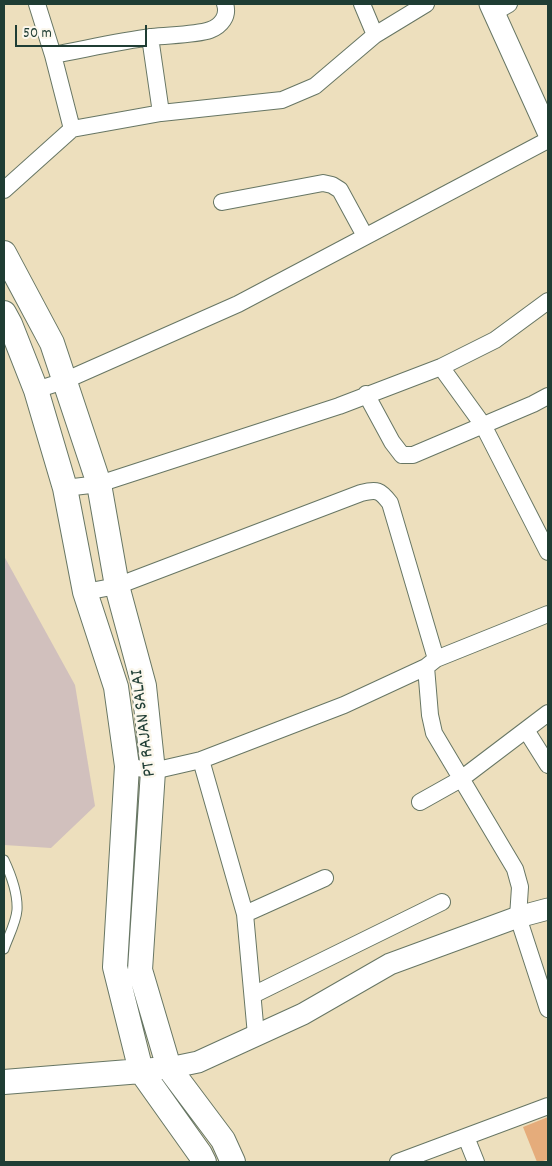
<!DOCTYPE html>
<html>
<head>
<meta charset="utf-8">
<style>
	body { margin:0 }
	#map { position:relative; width:552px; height:1166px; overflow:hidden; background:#eddfbd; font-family:Dekko,sans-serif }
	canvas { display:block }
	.frame { position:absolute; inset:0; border:5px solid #1f3d34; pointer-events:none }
	.scale { position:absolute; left:15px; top:25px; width:132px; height:22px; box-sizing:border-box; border:2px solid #1f3d34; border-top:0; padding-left:6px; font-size:15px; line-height:18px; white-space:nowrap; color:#1f3d34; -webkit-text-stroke:4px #fbf7ec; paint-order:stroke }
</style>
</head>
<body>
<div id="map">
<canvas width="552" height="1166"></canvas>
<div class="frame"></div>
<div class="scale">50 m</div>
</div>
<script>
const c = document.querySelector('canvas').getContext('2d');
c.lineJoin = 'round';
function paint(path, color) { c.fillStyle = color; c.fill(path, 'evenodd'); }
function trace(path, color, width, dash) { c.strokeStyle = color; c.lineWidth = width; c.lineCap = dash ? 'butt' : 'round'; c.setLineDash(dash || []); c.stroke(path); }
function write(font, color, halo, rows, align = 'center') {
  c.font = font + ' Dekko,sans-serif'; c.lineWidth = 5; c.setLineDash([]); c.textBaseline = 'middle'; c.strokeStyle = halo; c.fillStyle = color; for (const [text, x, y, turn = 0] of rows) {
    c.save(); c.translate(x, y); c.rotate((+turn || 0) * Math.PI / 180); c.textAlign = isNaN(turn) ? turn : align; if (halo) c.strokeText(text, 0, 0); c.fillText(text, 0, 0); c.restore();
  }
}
const industrial = new Path2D(`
	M4,556L75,685L95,806L51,848L4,845Z`);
const building = new Path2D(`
	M548,1117V1160L537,1162L523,1127Z`);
const service = new Path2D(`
	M4,860C11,875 18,893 17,910C16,923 8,937 4,949`);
const minor = new Path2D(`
	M37,4L53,55L72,129
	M362,4L375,35
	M495,12L509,4
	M150,37L161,113
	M53,55C86,49 119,41 152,37C168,35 196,35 210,30C221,26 229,16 225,4
	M4,190L72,129L161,113L282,100L315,86L375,35L426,4
	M222,202L323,183L332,185L340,190L365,236
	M441,367L483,425L548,552
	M36,390L64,381L238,304L548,140
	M366,394L392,442L402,455H413L533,404L548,396
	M65,488L99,484L339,406L441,367L495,340L548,301
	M85,592L117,586L361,493C377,489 380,490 390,503L436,659
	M426,667L430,715L434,733L515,869L520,887L518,917L548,1009
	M526,730L548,765
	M201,760L245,914L256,1035
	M127,766L153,771L201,760L344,705L426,667L436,659L548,614
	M420,802L461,779L548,713
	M245,914L325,878
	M253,995L442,902
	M466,1137L476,1162
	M398,1162L548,1106`);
const tertiary = new Path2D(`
	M490,4L548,132
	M169,1068L198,1062L303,1014L390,964L518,917L548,909`);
const secondary = new Path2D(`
	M4,253L52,343L99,484L117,586L144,686L153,771L140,970L169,1068L223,1140L233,1162
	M4,313L10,324L36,390L65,488L85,592L116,687L127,766L115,967L141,1071L200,1154L204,1162
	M4,1082L154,1070`);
const streetNames = [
	["PT RAJAN SALAI",145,723,-97]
];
paint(industrial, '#d1c0bd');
paint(building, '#e5ac7b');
trace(service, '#677664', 11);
trace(minor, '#677664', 18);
trace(tertiary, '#677664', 23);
trace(secondary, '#677664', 26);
trace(service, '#fff', 9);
trace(minor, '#fff', 16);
trace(tertiary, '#fff', 21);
trace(secondary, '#fff', 24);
write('18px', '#1f3d34', '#fbf7ec', streetNames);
</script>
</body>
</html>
